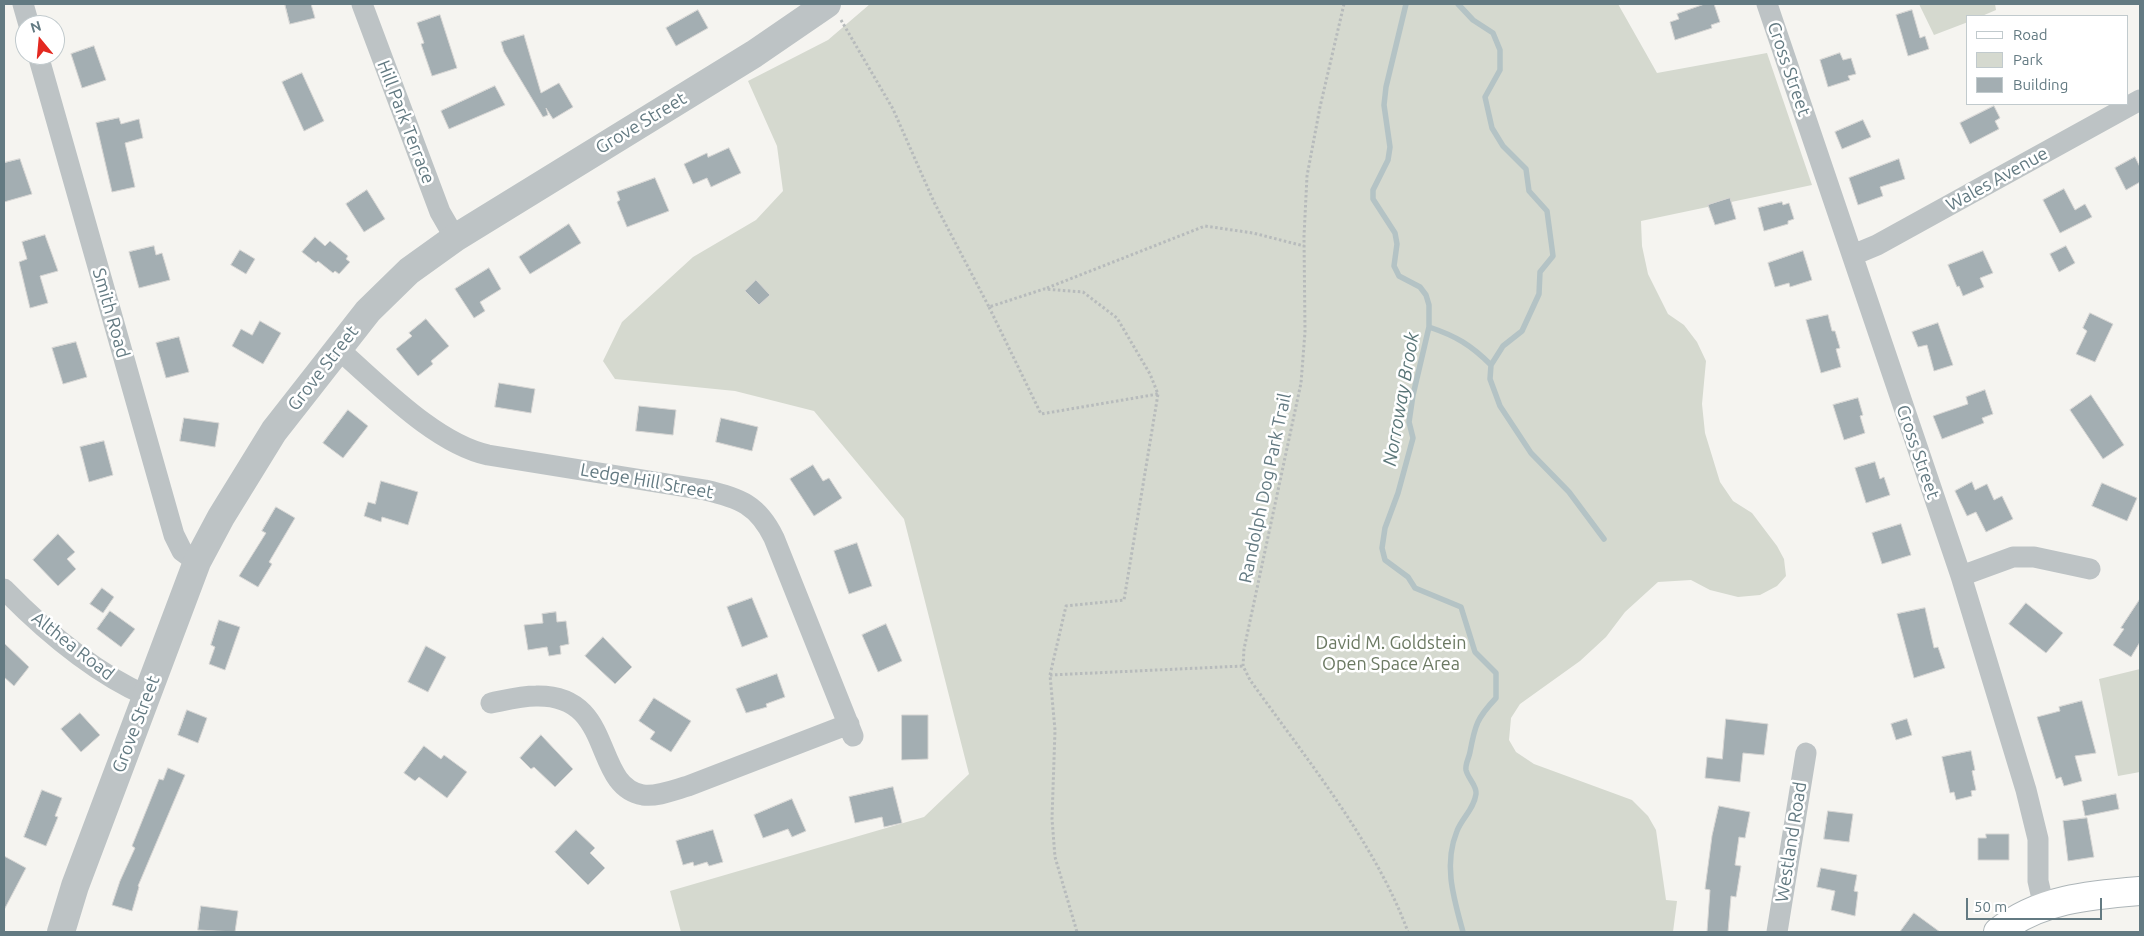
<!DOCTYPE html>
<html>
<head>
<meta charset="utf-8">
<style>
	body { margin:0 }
	#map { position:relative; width:2144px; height:936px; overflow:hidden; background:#f5f4f0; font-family:Ubuntu,sans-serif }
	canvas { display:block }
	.frame { position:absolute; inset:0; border:5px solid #637a82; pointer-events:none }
	.legend { position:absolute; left:1966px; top:15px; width:162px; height:90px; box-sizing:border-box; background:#fff; border:1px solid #c1cacd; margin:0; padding:6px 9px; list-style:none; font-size:15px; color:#637a82 }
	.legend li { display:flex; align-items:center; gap:10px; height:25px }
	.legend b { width:25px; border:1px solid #c1cacd }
	.north { position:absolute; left:15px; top:15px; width:50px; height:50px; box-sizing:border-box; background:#fff; border:1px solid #c1cacd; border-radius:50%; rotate:343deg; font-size:14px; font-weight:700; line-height:20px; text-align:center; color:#637a82 }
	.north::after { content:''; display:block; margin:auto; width:18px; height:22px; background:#e32921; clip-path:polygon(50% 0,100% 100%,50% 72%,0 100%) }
	.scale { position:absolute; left:1966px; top:898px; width:136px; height:22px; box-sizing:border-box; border:2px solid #637a82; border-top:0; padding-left:6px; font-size:15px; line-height:18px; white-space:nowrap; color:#637a82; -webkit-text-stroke:4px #fff; paint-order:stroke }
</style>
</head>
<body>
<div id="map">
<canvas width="2144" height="936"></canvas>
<div class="frame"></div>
<ul class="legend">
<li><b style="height:6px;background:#fff"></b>Road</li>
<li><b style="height:14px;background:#d5d9cf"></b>Park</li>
<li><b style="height:14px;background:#a3aeb2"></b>Building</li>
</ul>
<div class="north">N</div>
<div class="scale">50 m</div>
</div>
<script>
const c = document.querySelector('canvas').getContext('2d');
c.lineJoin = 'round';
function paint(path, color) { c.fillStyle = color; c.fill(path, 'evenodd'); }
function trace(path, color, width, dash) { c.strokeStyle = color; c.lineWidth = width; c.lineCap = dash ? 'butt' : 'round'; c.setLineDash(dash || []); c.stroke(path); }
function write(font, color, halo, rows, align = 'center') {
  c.font = font + ' Ubuntu,sans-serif'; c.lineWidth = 5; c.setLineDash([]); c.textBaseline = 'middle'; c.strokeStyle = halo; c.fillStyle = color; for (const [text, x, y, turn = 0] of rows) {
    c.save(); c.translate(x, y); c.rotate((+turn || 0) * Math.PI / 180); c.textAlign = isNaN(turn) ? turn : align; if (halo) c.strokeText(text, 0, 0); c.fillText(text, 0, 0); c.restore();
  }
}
const green = new Path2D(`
	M870,4H1618L1657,73L1767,53L1812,185L1641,221L1642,246L1648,274L1668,314L1684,325L1697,342L1706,361L1702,404L1705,433L1720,482L1733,501L1752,513L1777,546L1784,559L1786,576L1777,586L1760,595L1738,597L1710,590L1691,580L1658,582L1625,612L1606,637L1580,661L1520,704L1511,718L1509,740L1516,752L1534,764L1632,800L1648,816L1656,830L1666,900L1677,901L1673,932H681L670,891L924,817L969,774L904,519L814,411L735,391L615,379L603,361L622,322L693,257L756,220L783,191L777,146L748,81L828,40Z
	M1919,4H1995L1996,10L1982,16H1968V22L1934,35Z
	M2140,669V772L2118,776L2099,679Z`);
const stream = new Path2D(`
	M1406,4L1386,87L1384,105L1390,147L1388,160L1373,190V199L1395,233L1397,244L1394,266L1399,276L1420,287L1426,295L1429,305V327L1413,395L1409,422L1413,438L1398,493L1385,528L1382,548L1385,560L1408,577L1415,588L1461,607L1475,652L1496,673V698C1477,718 1475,725 1470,752C1469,758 1465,764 1466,770C1468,779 1477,785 1476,794C1474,809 1462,818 1457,831C1443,865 1454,899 1463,932
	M1458,4L1473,20L1493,33L1500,50V70L1485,97L1492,128L1503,146L1526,169L1529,191L1547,211L1553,256L1540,272L1539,294L1522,331L1503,346L1491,365
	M1429,327C1456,336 1471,345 1491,365L1490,379L1500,406L1531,453L1569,492L1604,539`);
const building = new Path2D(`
	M285,4H311L315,18L290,24Z
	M1705,4H1714L1720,22L1711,25L1712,28L1675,40L1670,22L1679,19L1677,14Z
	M698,10L708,28L676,46L666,28Z
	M1912,10L1920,38L1925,36L1929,49L1908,56L1896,15Z
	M440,15L457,68L432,76L421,44L424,43L417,23Z
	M524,35L541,93L559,83L573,107L553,119L546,108L548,115L543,117L504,52L501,42Z
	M94,46L106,80L82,88L71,54Z
	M1840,53L1843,60L1851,58L1856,74L1848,76L1850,80L1828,87L1820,60Z
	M302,73L324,121L304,131L282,82Z
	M495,86L505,105L449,129L441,111Z
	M1994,106L2000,118L1995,121L1999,129L1970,144L1960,123Z
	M119,118L121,124L139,119L143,138L125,143L135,187L112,192L96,123Z
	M1863,120L1871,137L1842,149L1835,132Z
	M729,148L741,173L711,187L707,178L693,184L684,164L707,153L708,157Z
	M2135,157L2140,167V182L2126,190L2115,168Z
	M20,159L32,194L4,202V163Z
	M1899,159L1905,179L1880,187L1883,196L1858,205L1849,178Z
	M655,178L669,211L627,227L617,202L620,200L617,192Z
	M2064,189L2075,210L2085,204L2092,217L2060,233L2043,200Z
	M367,190L385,219L364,232L346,204Z
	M1730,198L1736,219L1715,225L1708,205Z
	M1782,202L1783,205L1789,203L1794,219L1788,221V224L1764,231L1758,208Z
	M569,224L581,243L530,274L519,257Z
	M45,235L58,271L40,276L48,303L30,308L19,262L27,259L22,242Z
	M315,237L325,246L330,241L348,256L346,259L350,262L339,274L335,271L333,273L318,261L316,263L302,252Z
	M154,246L156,255L162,253L170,280L139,288L129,252Z
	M2066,246L2075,263L2059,272L2050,254Z
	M240,250L255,259L246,274L231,265Z
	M1803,251L1812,280L1790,287L1789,283L1775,287L1768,263Z
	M1983,251L1993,273L1980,278L1984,287L1963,296L1959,286L1957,287L1948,265Z
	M489,268L501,289L480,302L485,311L474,318L455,289Z
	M756,280L770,295L759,305L745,291Z
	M2090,313L2113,324L2095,362L2076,354L2087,331L2083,328Z
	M1828,315L1832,331H1835L1840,348L1836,349L1841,367L1821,373L1806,320Z
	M426,319L449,346L431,361L433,364L418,376L396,349L412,336L409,333Z
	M260,321L281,333L263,364L232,346L241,329L252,335Z
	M1938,323L1953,365L1934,371L1927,345L1918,347L1912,332Z
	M179,337L189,372L166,378L156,343Z
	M76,342L87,377L63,384L52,348Z
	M499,383L535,389L531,413L495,407Z
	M1985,390L1993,414L1982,418L1984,423L1942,439L1933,416L1968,404L1966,397Z
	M2091,395L2124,445L2103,459L2070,410Z
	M1858,398L1863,415L1860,416L1865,433L1844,440L1833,405Z
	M639,406L676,410L673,435L636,431Z
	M348,410L368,426L343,458L323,443Z
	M184,418L219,423L215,447L180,441Z
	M721,418L758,427L752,451L716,442Z
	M104,441L113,475L89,482L80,447Z
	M1875,462L1880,479L1884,477L1890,495L1866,503L1855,468Z
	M813,465L823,481L829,478L842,498L814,516L790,479Z
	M381,481L418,492L408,525L382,517L381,522L364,516L368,502L375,504Z
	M1972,482L1975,490L1987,484L1994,500L2002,496L2013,519L1986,532L1976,512L1967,516L1955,491Z
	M2102,483L2137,498L2127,521L2092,506Z
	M276,507L295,518L269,562L272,564L258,587L239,576L266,533L262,531Z
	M1901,524L1911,555L1882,564L1872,533Z
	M58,534L75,552L67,559L76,569L58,586L33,560Z
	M857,543L872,586L849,594L834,551Z
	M102,588L114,597L103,613L90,604Z
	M752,598L768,637L742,647L727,607Z
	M2140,599V642L2131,657L2113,645L2124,629L2121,628Z
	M2026,603L2063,633L2046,653L2009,624Z
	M1925,608L1934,648L1938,647L1945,668L1914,678L1897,614Z
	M110,611L135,629L121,647L97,629Z
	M556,612L557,622L566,621L569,644L560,646L561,654L549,656L547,647L528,650L524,625L543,623L542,614Z
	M219,620L240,627L225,670L209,664L215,647L211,645Z
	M886,624L902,661L878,672L862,635Z
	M603,637L632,667L615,684L585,656Z
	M4,643L29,667L14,686L4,677Z
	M426,646L446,657L428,692L408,682Z
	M777,674L785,697L766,704L767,707L746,713L736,689Z
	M654,698L691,721L671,752L650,739L655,732L639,721Z
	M2082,701L2096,753L2075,756L2082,781L2064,786L2061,777L2056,779L2037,717L2060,711L2059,707Z
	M187,710L207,718L198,743L178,735Z
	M80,713L100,735L81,752L61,729Z
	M902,715H928V759L902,760Z
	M1726,719L1768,724L1764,755L1743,753L1740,782L1705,778L1707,757L1722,759Z
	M1907,719L1912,735L1896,740L1891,724Z
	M541,735L573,769L555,787L534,767L531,769L520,758Z
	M424,746L441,759L444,755L467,772L447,798L419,777L415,781L404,773Z
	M1971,751L1975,770L1972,771L1976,790L1971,791L1972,796L1956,800L1954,792L1950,793L1942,757Z
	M168,768L185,775L138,886L139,887L132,911L112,905L120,881L135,848L132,846L159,779L163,780Z
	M893,787L902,823L884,827L882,817L855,823L849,797Z
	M42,790L62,798L55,816L58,817L46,846L24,837Z
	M2116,794L2119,809L2085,816L2082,801Z
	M792,799L806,831L792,837L788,829L763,838L754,815Z
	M1719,806L1750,812L1745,838L1739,837L1735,865L1741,866L1736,897L1731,896L1728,932H1707L1710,890L1705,889L1712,836Z
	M1828,811L1853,814L1849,842L1824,839Z
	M2087,818L2094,857L2068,861L2063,821Z
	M576,830L595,848L590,853L605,868L588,885L555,852Z
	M713,830L723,862L709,866L707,862L694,866L693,862L683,865L676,841Z
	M1986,834H2009V860H1978V838H1986Z
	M4,856L26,868L4,910Z
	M1821,868L1857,875L1854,891L1858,892L1855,916L1831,910L1835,891L1817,887Z
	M201,906L238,911L235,932L198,930Z
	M1914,913L1940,932H1900Z`);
const path = new Path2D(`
	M1344,4L1320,107L1307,176L1304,236L1305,332L1301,383L1244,649L1243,666L1250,680C1305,757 1376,844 1408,932
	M841,20L893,109L934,202L989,307L1044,289L1083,292L1117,318L1150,374L1158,394L1124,600L1066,606L1050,675L1055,730L1052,819L1055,857L1077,932
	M1047,288L1205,226L1253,233L1304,246
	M989,307L1041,414L1158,394
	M1050,675L1243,666`);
const minor = new Path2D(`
	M23,4L29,25
	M362,4L440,212L455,238
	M1767,4L1961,576L2026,790L2038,839V881L2044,907
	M38,55L174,535L182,551L197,562
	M1853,255L1877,245L2140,100
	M337,348C379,384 434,443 488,455L705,490C740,498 758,505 774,538L853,736
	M1961,576L2013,557H2034L2090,569
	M4,589C45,631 93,672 147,696
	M491,703C506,700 521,696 536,696C616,694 591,786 643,795C657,797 674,790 688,786L849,724
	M1777,932L1806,753`);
const tertiary = new Path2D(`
	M61,932L75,886L197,562L221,517L274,431L368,311L409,271L455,238L754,54L827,4`);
const secondary = new Path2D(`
	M1998,932C2039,899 2090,895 2140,891`);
const streetNames = [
	["Cross Street",1789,69,71],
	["Hill Park Terrace",406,122,69],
	["Grove Street",641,123,-31],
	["Wales Avenue",1997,179,-29],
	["Smith Road",111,313,74],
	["Grove Street",323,368,-52],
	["Cross Street",1918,452,71],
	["Ledge Hill Street",647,481,10],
	["Randolph Dog Park Trail",1265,488,-78],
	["Althea Road",73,646,38],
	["Grove Street",136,724,-69],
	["Westland Road",1791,842,-81]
];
const parkNames = [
	["David M. Goldstein",1391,643],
	["Open Space Area",1391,664]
];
const waterNames = [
	["Norroway Brook",1401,399,-80]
];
paint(green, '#d5d9cf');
trace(stream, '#b4c3c5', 5.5);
paint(building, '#a3aeb2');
trace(building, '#d6d5d3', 1);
trace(secondary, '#adb5b8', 30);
trace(path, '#b7bbbc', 3, [2.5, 2.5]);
trace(minor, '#bdc3c5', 21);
trace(tertiary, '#bdc3c5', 28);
trace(secondary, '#fff', 28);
write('18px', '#637a82', '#fff', streetNames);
write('18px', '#6b7962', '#fff', parkNames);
write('italic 19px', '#5a7678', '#fff', waterNames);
</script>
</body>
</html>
